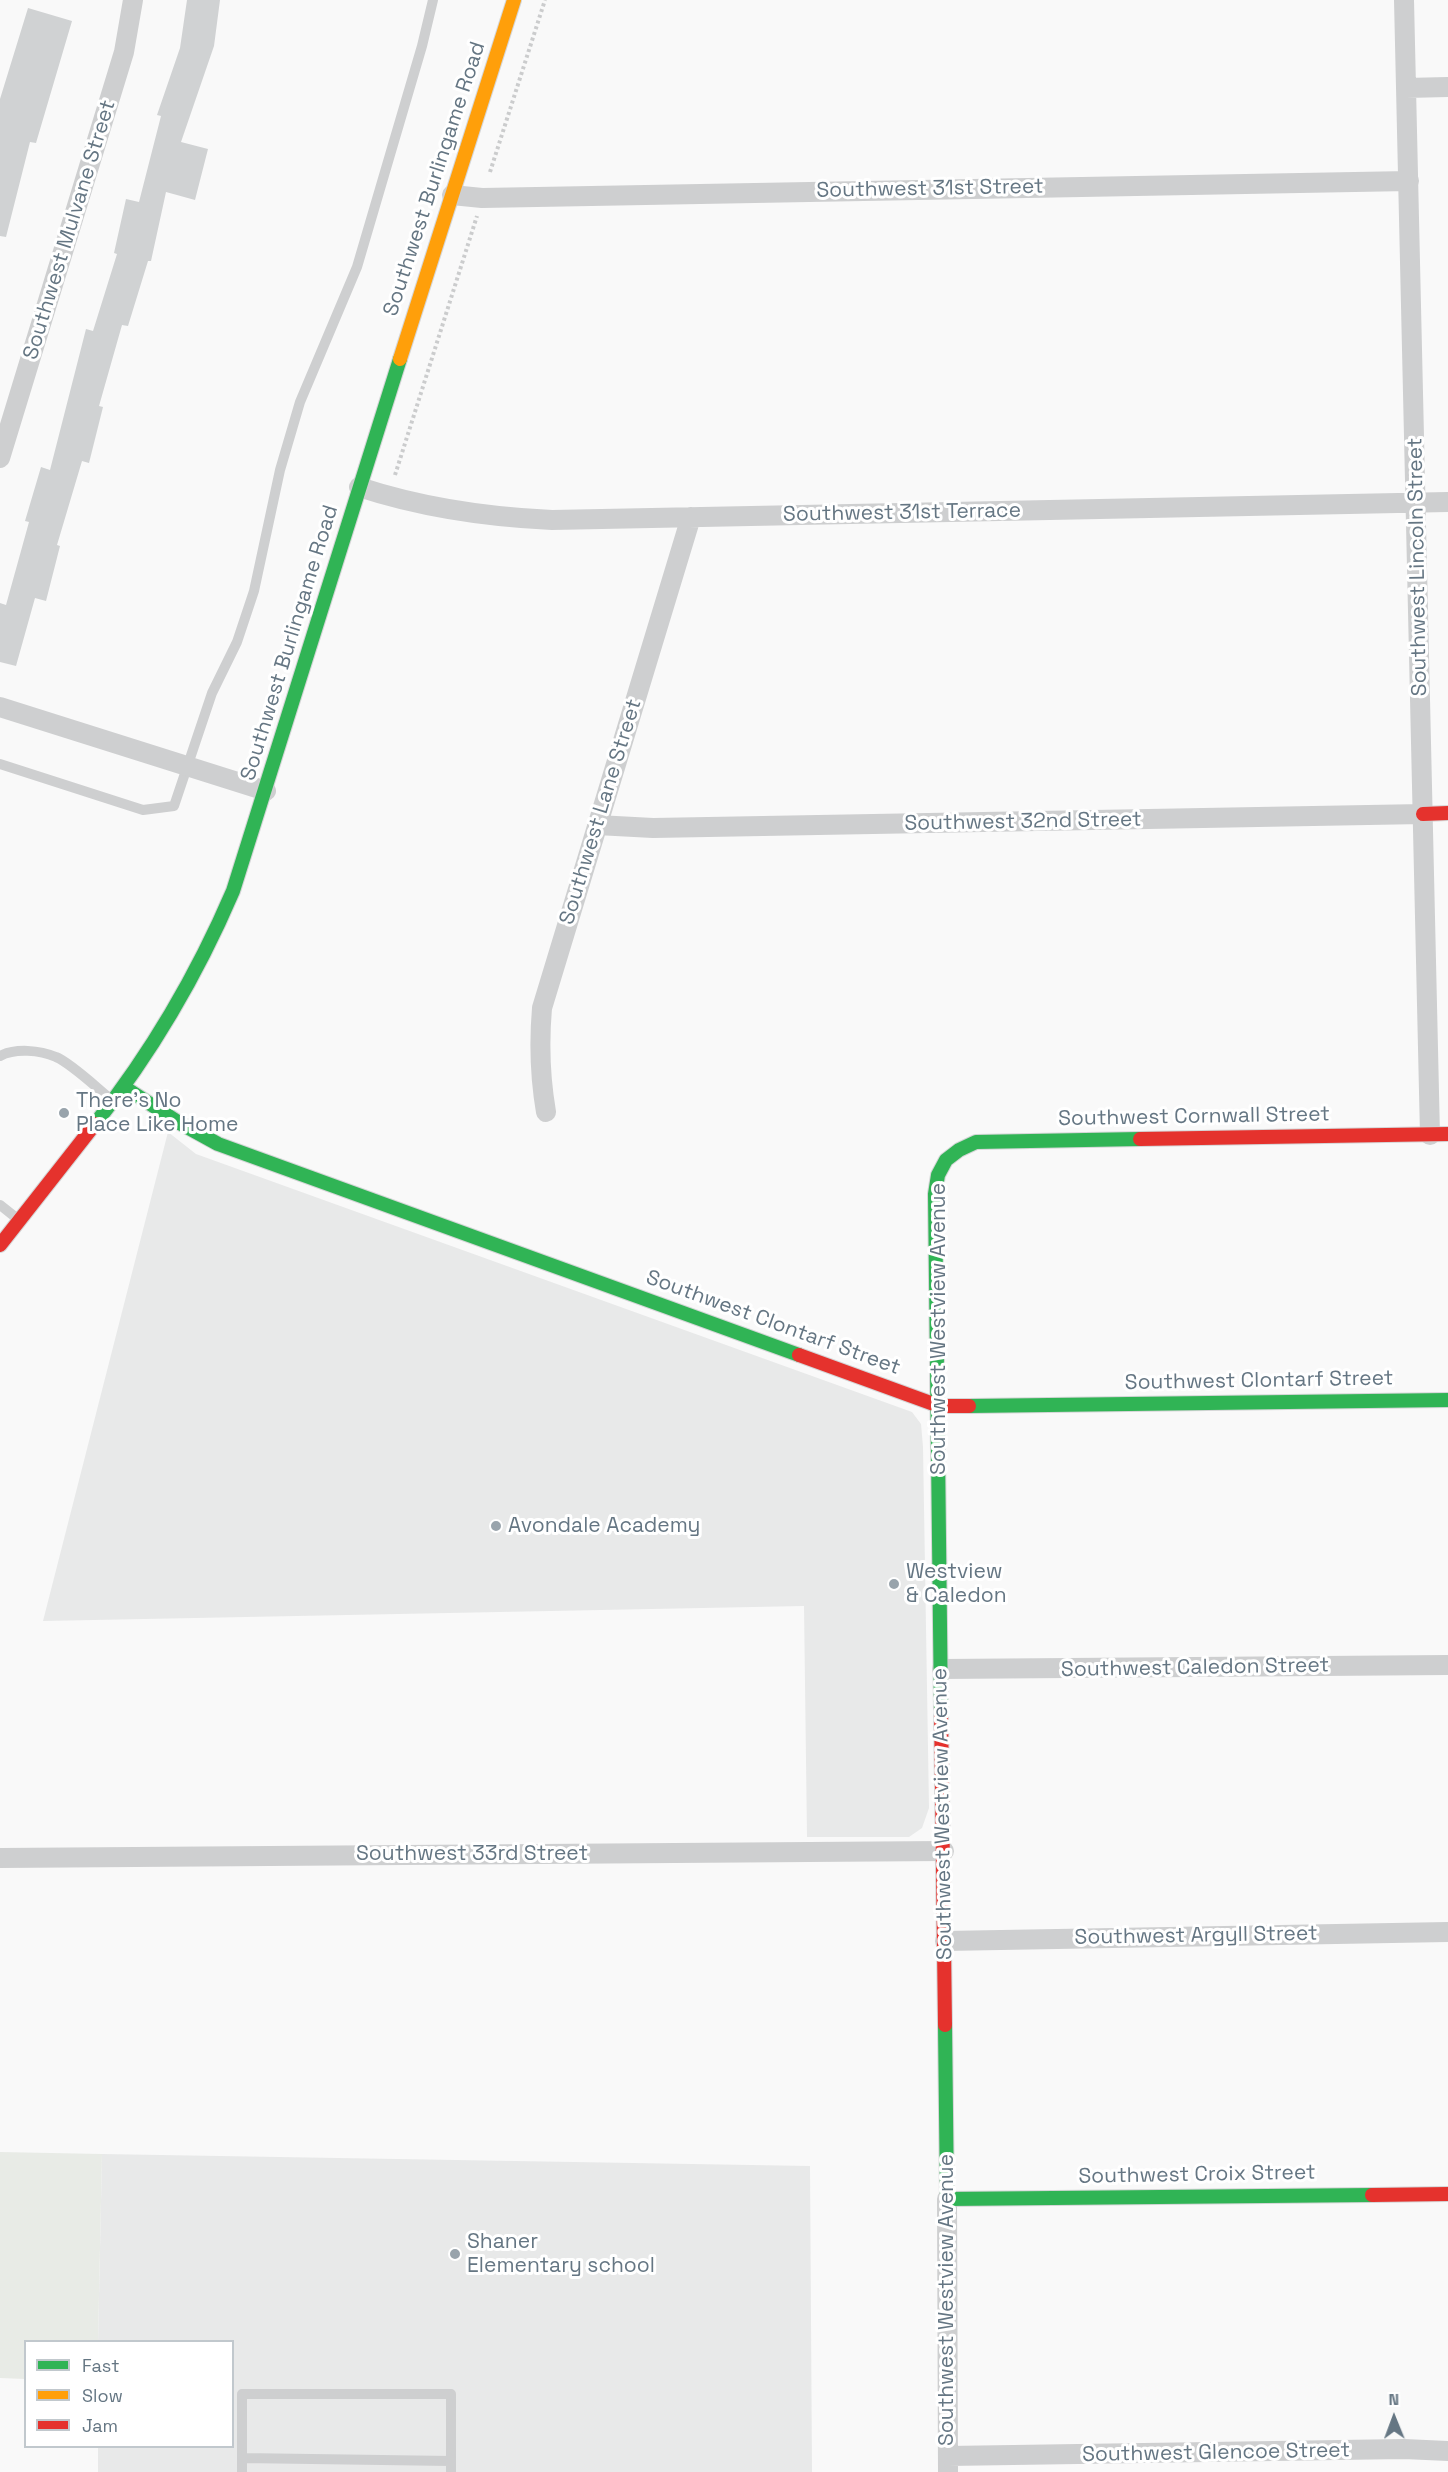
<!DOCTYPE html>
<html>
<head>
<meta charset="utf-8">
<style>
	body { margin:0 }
	#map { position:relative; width:1448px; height:2472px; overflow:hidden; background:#f9f9f9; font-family:"Space Grotesk",sans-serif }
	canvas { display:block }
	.legend { position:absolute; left:24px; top:2340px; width:210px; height:108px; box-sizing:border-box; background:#fff; border:2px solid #c1c8cd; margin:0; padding:8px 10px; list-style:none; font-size:18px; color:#657683 }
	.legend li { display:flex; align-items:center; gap:12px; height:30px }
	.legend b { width:30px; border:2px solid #c1c8cd }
	.north { position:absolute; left:1364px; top:2388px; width:60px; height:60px; -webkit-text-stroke:4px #fff; paint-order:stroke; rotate:359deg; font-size:16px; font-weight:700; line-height:24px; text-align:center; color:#657683 }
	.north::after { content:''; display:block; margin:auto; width:21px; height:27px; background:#657683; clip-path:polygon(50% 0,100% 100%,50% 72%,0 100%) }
</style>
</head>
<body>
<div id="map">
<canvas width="1448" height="2472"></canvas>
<ul class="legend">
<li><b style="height:8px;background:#30b455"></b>Fast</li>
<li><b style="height:8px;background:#ff9f0a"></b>Slow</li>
<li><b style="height:8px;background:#e5322d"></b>Jam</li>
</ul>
<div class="north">N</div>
</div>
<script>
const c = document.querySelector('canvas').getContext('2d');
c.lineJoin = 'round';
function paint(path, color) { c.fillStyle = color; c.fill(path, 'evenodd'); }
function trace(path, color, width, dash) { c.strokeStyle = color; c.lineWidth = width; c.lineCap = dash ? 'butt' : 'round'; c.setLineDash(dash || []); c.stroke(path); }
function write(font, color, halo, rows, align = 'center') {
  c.font = font + ' "Space Grotesk",sans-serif'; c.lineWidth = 6; c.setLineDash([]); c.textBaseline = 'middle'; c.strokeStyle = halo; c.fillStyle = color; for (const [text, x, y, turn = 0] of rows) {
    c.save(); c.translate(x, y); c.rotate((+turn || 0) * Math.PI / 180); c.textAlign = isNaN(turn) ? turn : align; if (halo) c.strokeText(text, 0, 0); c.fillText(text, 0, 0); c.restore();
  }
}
const built = new Path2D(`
	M168,1132L196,1154L912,1412L921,1424L923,1447L929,1808L922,1828L909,1837H807L804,1606L43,1621Z
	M102,2154L810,2166L812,2472H98V2447L232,2446V2342L98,2341Z`);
const green = new Path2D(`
	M0,2152L102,2154L98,2341L26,2342L25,2379L0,2378Z`);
const building = new Path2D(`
	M187,0H220L214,46L181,142L208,149L195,200L166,192L151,261H148L128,326L122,325L99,406L103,407L89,463L82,461L57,545L60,546L46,601L35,598L16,666L0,662V603L6,605L29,522L25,521L41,467L50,470L86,329L93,331L117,254L114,253L126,199L139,202L161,116L157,115L180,48Z
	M28,8L72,21L36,143L30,142L6,237L0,236V99Z`);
const path = new Path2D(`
	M490,172L545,0
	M395,475L477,216`);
const lane = new Path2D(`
	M0,764L143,810L174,806L212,693L237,642L254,591L280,470L300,402L357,267L422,46L433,0
	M0,1056C15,1048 40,1050 56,1057C71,1063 98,1089 113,1101
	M0,1205L19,1220
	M242,2458L451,2461
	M242,2472V2394H451V2472`);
const street = new Path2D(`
	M1404,0L1430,1135
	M1406,88L1448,87
	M452,195L482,198L1409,181
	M0,458L124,52L133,0
	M359,487C423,508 486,517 552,520L1448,502
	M0,707L266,791
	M597,825L653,828L1423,814
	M546,1112C540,1077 539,1043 542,1008L691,517
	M942,1669L1448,1665
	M0,1858L944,1851
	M945,1941L1448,1932
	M947,2199L948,2472
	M948,2456L1404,2449L1448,2451`);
const fast = new Path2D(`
	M124,1087L178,1122L218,1144L799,1355
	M95,1124C152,1052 197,975 233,891L400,359
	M969,1406L1448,1400
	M941,1711L935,1194L938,1175L946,1160L959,1150L976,1142L1140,1139
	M945,2025L947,2199L1372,2195`);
const slow = new Path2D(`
	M400,359L514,0`);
const jam = new Path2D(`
	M1423,814L1448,813
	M1140,1139L1448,1134
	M0,1245L95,1124
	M799,1355L939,1406H969
	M941,1711L945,2025
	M1372,2195L1448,2194`);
const markers = [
	[64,1113,6,"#99a4ac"],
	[496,1526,6,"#99a4ac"],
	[894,1584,6,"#99a4ac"],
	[455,2254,6,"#99a4ac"]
];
const streetNames = [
	["Southwest Burlingame Road",435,179,-72],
	["Southwest 31st Street",930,189,-1],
	["Southwest Mulvane Street",70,230,-73],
	["Southwest 31st Terrace",902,513,-1],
	["Southwest Lincoln Street",1418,567,-91],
	["Southwest Burlingame Road",290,643,-73],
	["Southwest Lane Street",601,812,-73],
	["Southwest 32nd Street",1023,822,-1],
	["Southwest Cornwall Street",1194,1117,-1],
	["Southwest Clontarf Street",773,1323,20],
	["Southwest Westview Avenue",939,1329,-90],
	["Southwest Clontarf Street",1259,1381,-1],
	["Southwest Caledon Street",1195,1668,-1],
	["Southwest Westview Avenue",943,1814,-91],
	["Southwest 33rd Street",472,1854],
	["Southwest Argyll Street",1196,1936,-1],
	["Southwest Croix Street",1197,2175,-1],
	["Southwest Westview Avenue",947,2300,-90],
	["Southwest Glencoe Street",1216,2453,-1]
];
const poiNames = [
	["There’s No",76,1101],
	["Place Like Home",76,1125],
	["Avondale Academy",508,1526],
	["Westview",906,1572],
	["& Caledon",906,1596],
	["Shaner",467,2242],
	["Elementary school",467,2266]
];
paint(built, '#e8e9e9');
paint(green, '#e8ebe6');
paint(building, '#d0d2d3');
trace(fast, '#d5d6d7', 16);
trace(slow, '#d5d6d7', 16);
trace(jam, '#d5d6d7', 16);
trace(path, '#cbcccd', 4, [3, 3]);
trace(lane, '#cecfd0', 10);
trace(street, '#cecfd0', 20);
trace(fast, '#30b455', 14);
trace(slow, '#ff9f0a', 14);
trace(jam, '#e5322d', 14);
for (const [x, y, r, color] of markers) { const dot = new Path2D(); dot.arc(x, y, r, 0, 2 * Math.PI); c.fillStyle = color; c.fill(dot); trace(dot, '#fff', 2); }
write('21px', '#657683', '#fff', streetNames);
write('21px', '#657683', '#fff', poiNames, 'left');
</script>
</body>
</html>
